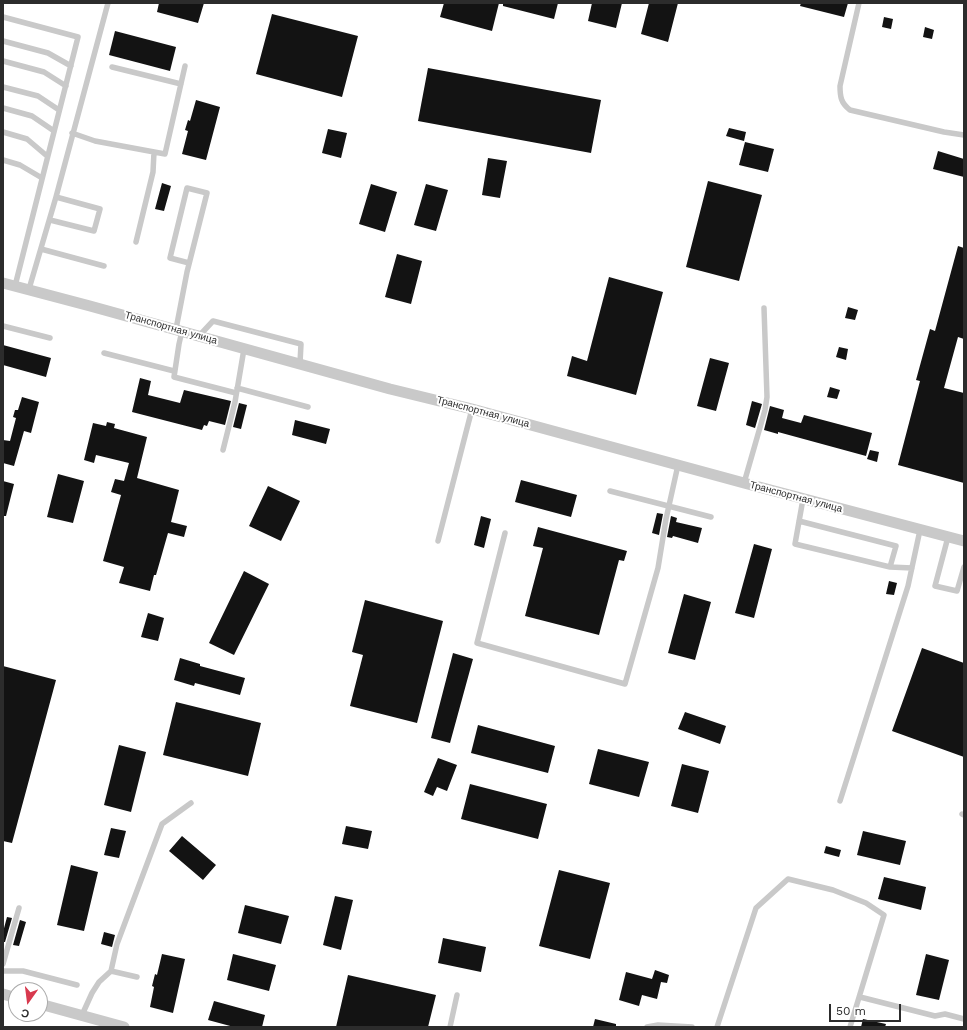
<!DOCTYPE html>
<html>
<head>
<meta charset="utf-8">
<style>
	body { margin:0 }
	#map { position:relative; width:967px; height:1030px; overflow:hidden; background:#fff; font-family:"Work Sans",sans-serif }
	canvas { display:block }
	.frame { position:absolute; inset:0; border:4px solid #2c2c2c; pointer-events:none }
	.north { position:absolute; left:8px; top:982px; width:40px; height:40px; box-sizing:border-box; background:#fff; border:1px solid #ababab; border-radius:50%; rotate:194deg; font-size:11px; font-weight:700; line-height:16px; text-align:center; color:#2c2c2c }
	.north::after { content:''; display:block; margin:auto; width:14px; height:18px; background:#d8394e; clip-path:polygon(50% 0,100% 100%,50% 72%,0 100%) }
	.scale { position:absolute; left:829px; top:1004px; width:72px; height:18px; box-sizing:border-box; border:2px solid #2c2c2c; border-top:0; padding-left:5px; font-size:12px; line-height:14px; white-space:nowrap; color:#2c2c2c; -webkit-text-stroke:3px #fff; paint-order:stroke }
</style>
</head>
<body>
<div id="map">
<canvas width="967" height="1030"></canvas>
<div class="frame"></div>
<div class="north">С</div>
<div class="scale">50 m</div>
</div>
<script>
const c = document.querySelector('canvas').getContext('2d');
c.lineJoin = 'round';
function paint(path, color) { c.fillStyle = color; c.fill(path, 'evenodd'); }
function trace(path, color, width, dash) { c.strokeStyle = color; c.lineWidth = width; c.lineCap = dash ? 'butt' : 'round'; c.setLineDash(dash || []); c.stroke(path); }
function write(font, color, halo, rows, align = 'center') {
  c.font = font + ' "Work Sans",sans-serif'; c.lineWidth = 4; c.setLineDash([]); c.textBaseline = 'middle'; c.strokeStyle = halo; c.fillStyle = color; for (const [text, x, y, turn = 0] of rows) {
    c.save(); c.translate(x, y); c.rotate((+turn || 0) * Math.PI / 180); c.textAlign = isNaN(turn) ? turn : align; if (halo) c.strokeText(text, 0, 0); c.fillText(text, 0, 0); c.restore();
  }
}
const building = new Path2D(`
	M159,3H204L198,23L157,12Z
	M444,3H499L492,31L440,17Z
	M503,3H558L554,19L503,6Z
	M592,3H622L616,28L588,21Z
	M649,3H678L668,42L641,34Z
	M801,3H848L844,17L800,6Z
	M272,14L358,36L342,97L256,74Z
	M884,17L893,19L891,29L882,27Z
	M925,27L934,30L932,39L923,37Z
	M115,31L176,47L170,71L109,55Z
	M428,68L601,100L591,153L418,121Z
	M196,100L220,107L206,160L182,154L188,131L185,130L188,120L190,121Z
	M729,128L746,132L744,141L726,136Z
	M328,129L347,133L341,158L322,153Z
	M745,142L774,149L768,172L739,165Z
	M938,151L964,159V177L933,169Z
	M488,158L507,161L500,198L482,195Z
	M708,181L762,195L739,281L686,267Z
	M162,183L171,186L164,211L155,209Z
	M371,184L397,192L385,232L359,224Z
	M426,184L448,190L436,231L414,225Z
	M958,246L964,248V339L958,337L944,388L964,393V483L898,465L920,381L916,380L930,329L935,331Z
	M397,254L422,261L411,304L385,297Z
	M609,277L663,292L636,395L567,376L572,356L587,361Z
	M848,307L858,310L855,320L845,318Z
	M3,345L51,358L46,377L3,365Z
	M839,347L848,349L846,360L836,357Z
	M710,358L729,363L716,411L697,406Z
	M140,378L151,381L148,395L180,403L184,390L231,401L225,425L209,421L207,426L204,425L202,430L132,412Z
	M830,387L840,390L837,399L827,397Z
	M22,397L39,402L31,433L24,431L14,466L3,463V440L10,441L16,418L13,417L15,410H18Z
	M752,401L762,404L755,428L746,425Z
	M239,403L247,405L241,429L233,427Z
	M770,406L784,410L782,418L801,423L804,415L872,433L866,456L778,432V434L764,430Z
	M295,420L330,429L326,444L292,435Z
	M107,422L115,424L114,428L147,437L137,478L179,490L171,522L187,526L184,537L168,533L156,575H154L150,591L119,583L124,567L103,561L121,495L111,492L115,479L124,481L129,463L96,455L94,463L84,460L93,423L106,426Z
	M870,450L879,452L877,462L867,459Z
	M58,474L84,481L73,523L47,517Z
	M521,480L577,495L571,517L515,502Z
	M3,481L14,484L6,516H3Z
	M268,486L300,501L281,541L249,526Z
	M657,513L663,514L659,535L652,533Z
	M481,516L491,519L484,548L474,545Z
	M671,516L677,518L676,522L702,528L698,543L673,536L672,538L667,537Z
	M538,527L627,551L624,561L619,560L599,635L525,616L543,548L533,546Z
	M754,544L772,549L754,618L735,613Z
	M244,571L269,584L234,655L209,643Z
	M889,581L897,583L894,595L886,594Z
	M684,594L711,602L695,660L668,653Z
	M365,600L443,621L417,723L350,706L363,655L352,652Z
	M148,613L164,618L158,641L141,637Z
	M922,648L964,663V757L892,731Z
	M453,653L473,659L450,743L431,738Z
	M180,658L200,664V666L245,678L240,695L195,683L194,686L174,680Z
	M3,666L56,680L12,843L3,841Z
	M176,702L261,723L248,776L163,755Z
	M685,712L726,726L720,744L678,729Z
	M478,725L555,746L548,773L471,753Z
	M119,745L146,752L131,812L104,805Z
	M598,749L649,762L639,797L589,784Z
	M438,758L457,765L447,791L437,787L433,796L424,792Z
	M682,764L709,771L698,813L671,806Z
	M470,784L547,804L538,839L461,819Z
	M346,826L372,831L368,849L342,844Z
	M111,828L126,831L119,858L104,855Z
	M863,831L906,841L900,865L857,855Z
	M182,836L216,865L203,880L169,851Z
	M826,846L841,850L839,857L824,853Z
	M71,865L98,872L84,931L57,925Z
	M559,870L610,883L590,959L539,946Z
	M884,877L926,887L921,910L878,899Z
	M335,896L353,900L341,950L323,945Z
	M245,905L289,916L281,944L238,933Z
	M7,917L12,918L5,942H3V932Z
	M20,920L26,922L19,946L13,945Z
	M104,932L115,935L112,947L101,944Z
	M443,938L486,947L481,972L438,963Z
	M162,954L185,959L173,1013L150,1007L154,987L152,986L155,974L157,975Z
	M233,954L276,965L269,991L227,980Z
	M926,954L949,960L939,1000L916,995Z
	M655,970L669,975L667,983L661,982L657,999L642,995L639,1006L619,1000L626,972L652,979Z
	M348,975L436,995L428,1027H336Z
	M214,1001L265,1015L262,1027H234L208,1020Z
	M595,1019L616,1024V1027H593Z
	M863,1019L886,1024L885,1027H861Z`);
const service = new Path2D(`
	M859,3L840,86C840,97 841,103 850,110L944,132L964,135
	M3,17L78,37L15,286
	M3,41L48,53L71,66
	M3,61L44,72L66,86
	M112,67L181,84
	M3,87L38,96L59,110
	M3,108L32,116L54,131
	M3,132L27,139L47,156
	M72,133L95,141L165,154L185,66
	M3,160L20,165L42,178
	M50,220L94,231L100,209L56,197
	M136,242L153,172L154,152
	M41,249L104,266
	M29,289L56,197L108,3
	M3,326L50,338
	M176,329L187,272L207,193L187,188L170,258L189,263
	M182,331L179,344L174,377L236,393
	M199,336L213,321L301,344L300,363
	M104,353L174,371
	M237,388L308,407
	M223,450L235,402L244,349
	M744,483L765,410L767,397L764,308
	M610,491L711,517
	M803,499L795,544L890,567L912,568
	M799,521L896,546L890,567
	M505,533L477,643L625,684L658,568L666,519L678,465
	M948,537L935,586L957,591L964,567
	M438,541L472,409
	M840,801L908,586L920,530
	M962,814L964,815
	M3,964L19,908
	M3,971H23L77,985
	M111,971L137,977
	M860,997L935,1016L945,1014L964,1019
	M82,1015L92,993L99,982L111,971L117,944L162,824L191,803
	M450,1027L457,995
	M647,1027L658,1025L692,1027
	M717,1027L756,908L788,879L833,890L866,903L884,915L850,1027`);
const minor = new Path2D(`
	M3,283L90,306L390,389L472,409L744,483L964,541
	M3,994L16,998
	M40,1004L124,1027`);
const streetNames = [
	["Транспортная улица",171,328,16],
	["Транспортная улица",483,412,15],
	["Транспортная улица",796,497,15]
];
paint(building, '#131313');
trace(service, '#c9c9c9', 5.5);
trace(minor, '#c9c9c9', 11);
write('10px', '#2c2c2c', '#fff', streetNames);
</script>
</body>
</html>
